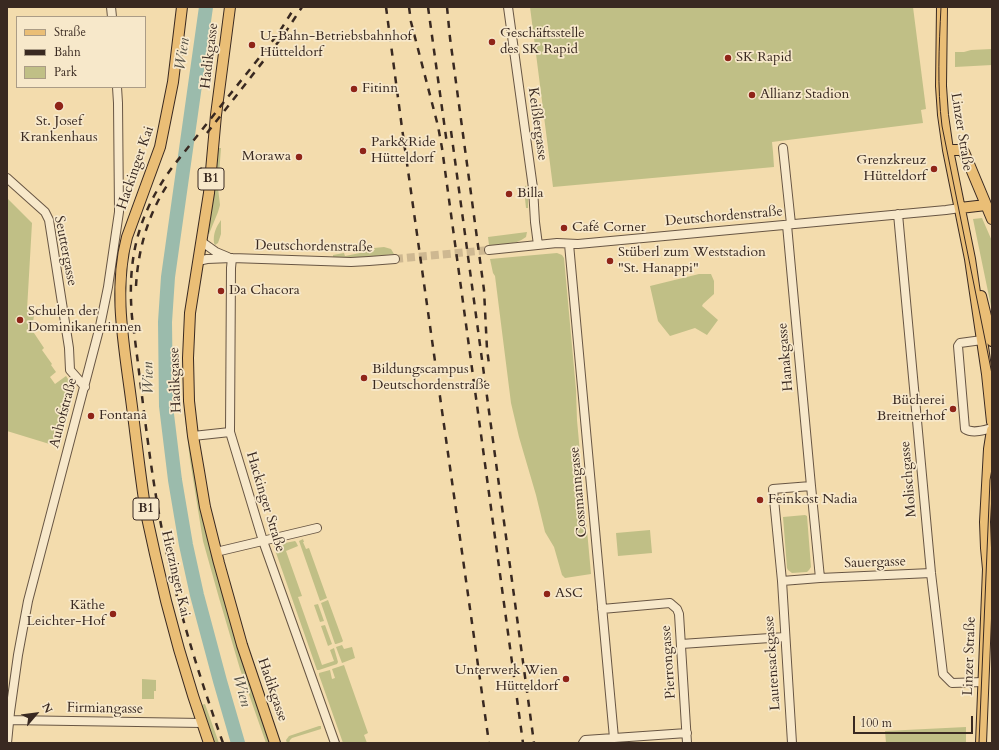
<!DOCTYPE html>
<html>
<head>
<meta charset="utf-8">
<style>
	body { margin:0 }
	#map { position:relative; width:999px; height:750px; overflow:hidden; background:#f3dcad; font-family:Cardo,serif }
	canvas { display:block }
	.frame { position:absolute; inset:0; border:8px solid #392921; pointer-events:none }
	.legend { position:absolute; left:16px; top:16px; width:130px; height:72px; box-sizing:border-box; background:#f7e8ca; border:1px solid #ab9c86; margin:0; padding:5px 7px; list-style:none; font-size:12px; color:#392921 }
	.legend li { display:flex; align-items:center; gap:8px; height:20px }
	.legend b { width:20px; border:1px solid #ab9c86 }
	.north { position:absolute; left:16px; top:694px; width:40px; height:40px; -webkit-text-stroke:3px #f7e8ca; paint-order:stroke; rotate:62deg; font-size:11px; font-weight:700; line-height:16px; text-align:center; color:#392921 }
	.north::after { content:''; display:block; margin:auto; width:14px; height:18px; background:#392921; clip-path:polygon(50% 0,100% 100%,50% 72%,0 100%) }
	.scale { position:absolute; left:853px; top:716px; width:120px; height:18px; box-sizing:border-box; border:2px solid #392921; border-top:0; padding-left:5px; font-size:12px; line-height:14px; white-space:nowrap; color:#392921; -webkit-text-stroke:3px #f7e8ca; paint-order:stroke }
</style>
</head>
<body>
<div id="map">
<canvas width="999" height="750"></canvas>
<div class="frame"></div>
<ul class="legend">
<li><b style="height:5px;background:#eabe76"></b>Straße</li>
<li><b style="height:5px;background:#392921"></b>Bahn</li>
<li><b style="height:11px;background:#c0bf86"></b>Park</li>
</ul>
<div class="north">N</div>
<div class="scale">100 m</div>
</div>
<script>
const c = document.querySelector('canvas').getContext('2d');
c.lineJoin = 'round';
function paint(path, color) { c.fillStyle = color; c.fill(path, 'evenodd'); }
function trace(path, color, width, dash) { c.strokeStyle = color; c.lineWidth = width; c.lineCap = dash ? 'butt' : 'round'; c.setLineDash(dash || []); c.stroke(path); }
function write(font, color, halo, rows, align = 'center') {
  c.font = font + ' Cardo,serif'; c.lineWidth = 3.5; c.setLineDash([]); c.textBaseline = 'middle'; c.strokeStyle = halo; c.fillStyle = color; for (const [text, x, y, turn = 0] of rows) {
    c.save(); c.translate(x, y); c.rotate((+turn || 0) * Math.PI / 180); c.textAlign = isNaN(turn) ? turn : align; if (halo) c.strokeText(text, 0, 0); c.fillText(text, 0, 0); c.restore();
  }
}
const green = new Path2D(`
	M530,7H913L926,109L921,110L923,123L772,142L773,152L774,167L553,187Z
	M992,49V65L955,67V52H964L971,50Z
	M218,148H221L218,188L220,205L218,212L209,234H208Z
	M526,185L528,196V208H526L524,189Z
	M7,198L32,223L27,310L31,311V315H34L32,330L44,348L42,350L52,364L51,365L56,372L50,377L55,384L66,376L74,388V392L59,445L56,446L7,431Z
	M982,218L992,241V311L973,219Z
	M221,220V234L218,243L215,245L214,243C213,234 216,227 221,220Z
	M527,232L526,237C515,245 502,245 489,245L488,237Z
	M384,247L391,249L394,254L358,258L339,257V258L333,257V255L344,253L345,256L375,250L374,248Z
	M557,253L562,255L564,258L576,390L577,420L591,574L565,578L562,575L554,547L545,532L536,495L519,437L511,403L495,276L493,273L490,259Z
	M699,274H711L714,281V294L703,304L702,306L718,320L707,335L695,328L670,336L658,321L650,286Z
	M184,409L186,411L189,444L203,517L245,668L270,743H266L240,669L219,598L203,541L190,460Z
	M805,515L807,516L811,567L809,570L807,572L792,573L788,570L787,568L783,517Z
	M650,530L652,553L618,556L616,533Z
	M303,539L304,542H303L306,549L309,548L327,598L320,601L299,541Z
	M295,541L296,542L298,546L286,551L302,596L298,597L322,665L334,661L330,650L334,648L338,662L337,664L319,670H317L274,547L275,545Z
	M328,600L343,641L342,642L336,644H335L321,603Z
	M318,604L324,621L320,622L314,605Z
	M325,625L332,644L328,646L321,626Z
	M342,645L344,649L352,647L355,658L342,663L336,647Z
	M344,665L368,733L364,735L367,743H343L319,675V673L330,670L332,679L335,678L332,669Z
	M142,679L156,680V691H154V699H142Z
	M205,704L219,743H215L201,705Z
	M319,726H321V729L292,738L290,740L289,743H287L286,740L289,736Z
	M966,727V743H886L885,731Z`);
const river = new Path2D(`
	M206,7L168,277L165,322L166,406L175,480L186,545L197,595L220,681L238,743`);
const minorTunnel = new Path2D(`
	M395,259L489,250`);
const minor = new Path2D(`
	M111,7L112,17
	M508,7L533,188L535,222L538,245
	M783,148L791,224
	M7,178L45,212L49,220L69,348L70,370L85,387
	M898,214L931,573L943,674L952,683L983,682
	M787,225L811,486
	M202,242L216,252L228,257
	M569,244L614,738
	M489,250L557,243L578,244L946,210L960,208
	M232,258L231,268L230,432L263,541L335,743
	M198,261L207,259L232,258L351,262L369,261L395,259
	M982,340L960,343L958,346L965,429C973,434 984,430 992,428
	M193,436L230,432
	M216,552L317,528
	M820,578L811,486L773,489L782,581L820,578L931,573
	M782,581L792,743
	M602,609L670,603L677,609L679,614L687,743
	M681,644L785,637
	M7,720L202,723
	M7,743L10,712L18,655L28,601L100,326L108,287L119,212L118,103L117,87
	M583,743L585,740L687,733`);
const major = new Path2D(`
	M182,7L173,82L160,147L127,237C113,290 124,345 131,399C136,437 140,475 146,513C149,527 152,540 155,554C169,618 187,681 209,743
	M230,7L216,115L209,193L190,313L188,358L189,401L193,436L199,471L205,507L219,563L242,645L275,743
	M942,7L941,86L943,115L948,150L970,259L987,374L992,422
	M948,150H960L964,152L992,219
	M960,208L986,205
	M981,296L992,341
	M981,743L988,569L986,548L985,522L989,449L992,430`);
const tram = new Path2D(`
	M941,7C939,47 937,87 942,126L992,374
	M979,743L989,504L990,480L992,469`);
const rail = new Path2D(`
	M386,7L402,128L489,743
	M409,7L411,22L438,126L442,148L523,743
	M428,7L447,144
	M447,7L450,38L484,290L487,349L489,364
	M451,131L534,743
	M207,133L283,36L302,7
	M136,286C138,250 148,214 168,184
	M223,743C199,676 178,609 164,540C149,466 142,391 132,317C127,258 138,213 174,165L278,34L295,7`);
const markers = [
	[492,42,4,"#8f2418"],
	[252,45,4,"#8f2418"],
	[728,58,4,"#8f2418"],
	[354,89,4,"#8f2418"],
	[752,95,4,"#8f2418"],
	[59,106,5,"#8f2418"],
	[363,151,4,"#8f2418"],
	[299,157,4,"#8f2418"],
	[934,169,4,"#8f2418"],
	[509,194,4,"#8f2418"],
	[564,228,4,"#8f2418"],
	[610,261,4,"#8f2418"],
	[221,291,4,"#8f2418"],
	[20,320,4,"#8f2418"],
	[364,378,4,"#8f2418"],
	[953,409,4,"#8f2418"],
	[91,416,4,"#8f2418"],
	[760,500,4,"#8f2418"],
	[547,594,4,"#8f2418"],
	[113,614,4,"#8f2418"],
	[566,679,4,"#8f2418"]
];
const shields = [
	[211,179,26],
	[146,509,26]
];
const shieldNames = [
	["B1",211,179],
	["B1",146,509]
];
const poiNames = [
	["Geschäftsstelle",500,34],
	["des SK Rapid",500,50],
	["U-Bahn-Betriebsbahnhof",260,37],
	["Hütteldorf",260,53],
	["SK Rapid",736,58],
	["Fitinn",362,89],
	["Allianz Stadion",760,95],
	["St. Josef",59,122,"center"],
	["Krankenhaus",59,138,"center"],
	["Park&Ride",371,143],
	["Hütteldorf",371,159],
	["Morawa",291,157,"right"],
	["Grenzkreuz",926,161,"right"],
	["Hütteldorf",926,177,"right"],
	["Billa",517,194],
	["Café Corner",572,228],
	["Stüberl zum Weststadion",618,253],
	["\"St. Hanappi\"",618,269],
	["Da Chacora",229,291],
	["Schulen der",28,312],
	["Dominikanerinnen",28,328],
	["Bildungscampus",372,370],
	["Deutschordenstraße",372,386],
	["Bücherei",945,401,"right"],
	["Breitnerhof",945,417,"right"],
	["Fontana",99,416],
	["Feinkost Nadia",768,500],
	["ASC",555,594],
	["Käthe",105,606,"right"],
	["Leichter-Hof",105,622,"right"],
	["Unterwerk Wien",558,671,"right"],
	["Hütteldorf",558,687,"right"]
];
const streetNames = [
	["Hadikgasse",210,56,-83],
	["Keißlergasse",537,124,82],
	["Linzer Straße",961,132,81],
	["Hackinger Kai",136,168,-71],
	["Deutschordenstraße",724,217,-5],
	["Deutschordenstraße",314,247,1],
	["Seuttergasse",65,251,79],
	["Hanakgasse",786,357,-95],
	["Hadikgasse",176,380,-92],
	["Auhofstraße",64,413,-75],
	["Molischgasse",909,479,-95],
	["Cossmanngasse",579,492,-95],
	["Hackinger Straße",265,502,73],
	["Sauergasse",875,563,-2],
	["Hietzinger Kai",175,574,77],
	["Linzer Straße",970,656,-88],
	["Pierrongasse",669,662,-94],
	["Lautensackgasse",773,663,-94],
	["Hadikgasse",272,690,71],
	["Firmiangasse",105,709,1]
];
const waterNames = [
	["Wien",183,54,-82],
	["Wien",149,378,-91],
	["Wien",241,691,74]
];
paint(green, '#c0bf86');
trace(river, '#9bbbac', 14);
trace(minorTunnel, '#ceb891', 8, [8, 4]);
trace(minor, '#685644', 10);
trace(major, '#392921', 12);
trace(minor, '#f7e8ca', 8);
trace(major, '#eabe76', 10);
trace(tram, '#392921', 1);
trace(rail, '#392921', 2.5, [7, 7]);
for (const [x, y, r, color] of markers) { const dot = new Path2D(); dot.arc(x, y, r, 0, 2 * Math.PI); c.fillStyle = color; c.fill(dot); trace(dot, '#f7e8ca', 1.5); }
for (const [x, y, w] of shields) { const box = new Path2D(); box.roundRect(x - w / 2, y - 11, w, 22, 3); c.fillStyle = '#f7e8ca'; c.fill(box); trace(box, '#392921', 1); }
write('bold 13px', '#392921', null, shieldNames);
write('14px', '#392921', '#f7e8ca', poiNames, 'left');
write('14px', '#392921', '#f7e8ca', streetNames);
write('italic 15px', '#524e44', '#f7e8ca', waterNames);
</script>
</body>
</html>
